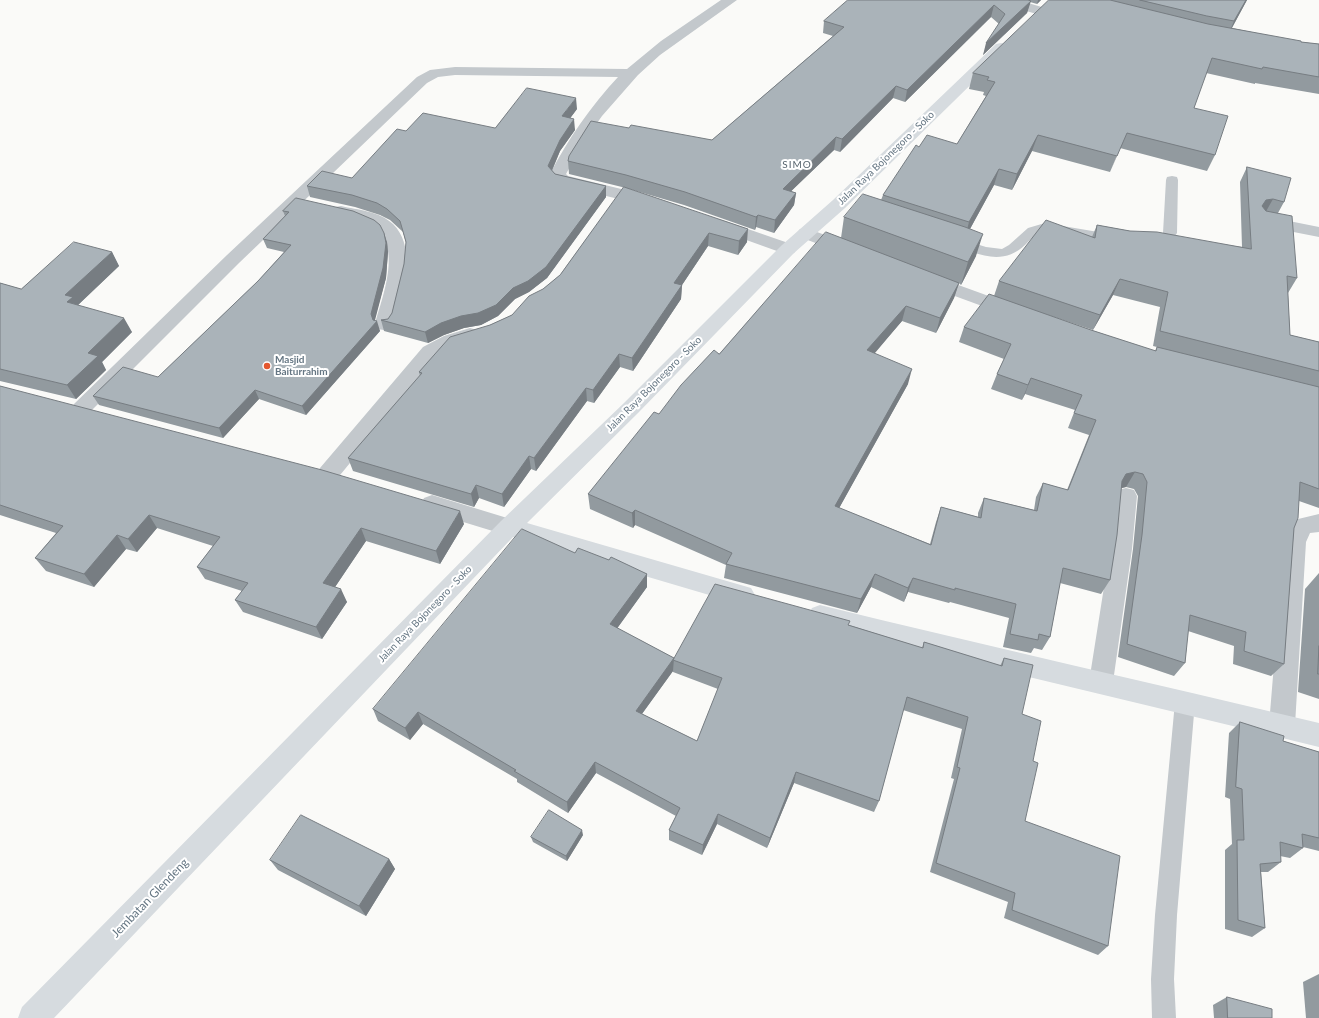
<!DOCTYPE html>
<html>
<head>
<meta charset="utf-8">
<style>
	body { margin:0 }
	canvas { display:block; background:#fafaf8 }
</style>
</head>
<body>
<canvas width="1319" height="1018"></canvas>
<script>
const c = document.querySelector('canvas').getContext('2d');
c.lineJoin = 'round';
function paint(path, color) { c.fillStyle = color; c.fill(path, 'evenodd'); }
function trace(path, color, width, dash) { c.strokeStyle = color; c.lineWidth = width; c.lineCap = dash ? 'butt' : 'round'; c.setLineDash(dash || []); c.stroke(path); }
function write(font, color, halo, rows, align = 'center') {
  c.font = font + ' Lato,sans-serif'; c.lineWidth = 4; c.setLineDash([]); c.textBaseline = 'middle'; c.strokeStyle = halo; c.fillStyle = color; for (const [text, x, y, turn = 0] of rows) {
    c.save(); c.translate(x, y); c.rotate((+turn || 0) * Math.PI / 180); c.textAlign = isNaN(turn) ? turn : align; if (halo) c.strokeText(text, 0, 0); c.fillText(text, 0, 0); c.restore();
  }
}
const lane = new Path2D(`
	M1172,176L1177,177L1178,180L1177,233L1171,242L1163,246L1158,247L1145,246L1143,243L1145,240L1156,239L1163,233L1166,180L1167,177Z
	M1045,223L1116,235L1121,236L1123,239L1121,242L1116,243L1045,231C1037,233 1031,239 1025,245C1009,260 992,259 972,252C966,250 954,248 950,242L952,239L957,238L986,247L1002,249L1009,245L1028,228Z
	M1185,693L1192,696L1195,702L1177,915L1174,979L1176,1018H1152L1151,979L1155,915L1175,702L1178,696Z`);
const street = new Path2D(`
	M721,0H737L660,55L638,75L602,116L583,143L566,174L568,176L654,197L656,201L654,205L648,206L556,184L550,174C568,139 591,106 618,77L455,75L438,77L427,83L239,263L88,414L81,416L74,414L71,409L74,404L227,255L417,77L430,70L455,67L627,69L661,41Z
	M997,0H1018L1045,8L1047,11L1045,14L1040,15L999,3Z
	M341,206C358,210 379,211 393,224C414,245 406,279 398,305C396,313 395,322 391,329L384,330L377,329L375,324C383,294 405,242 368,223C359,218 345,217 335,215L332,211L335,207Z
	M1264,216L1319,227V237L1258,225L1255,221L1258,217Z
	M719,219L794,245L797,249L794,253L788,255L713,228L710,224L713,220Z
	M806,228L855,246L858,250L855,254L849,256L800,237L797,233L800,229Z
	M928,274L1019,307L1021,311L1019,315L1012,317L922,284L919,280L922,276Z
	M470,328L477,330L480,335L477,340L458,346L437,357L336,480L328,482L320,480L317,474L320,468L423,347L444,336Z
	M1126,488L1134,490L1137,496L1132,549L1113,682L1110,690L1101,693L1092,690L1089,682L1110,549L1115,496L1118,490Z
	M432,495L517,521L520,527L517,533L509,536L424,510L421,504L424,498Z
	M1319,514V532L1310,533L1306,542L1295,725L1291,733L1282,737L1273,733L1269,725L1284,542L1294,520Z`);
const secondary = new Path2D(`
	M1001,43L1006,44L1008,47L1006,50L845,208L794,253L638,413L527,523L751,588L755,595L751,602L743,605L513,537L54,1018H18L22,1007L501,521L624,403L782,245L833,200L996,44Z
	M820,605C986,646 1153,683 1319,723V747C1153,706 986,668 820,625L812,622L808,615L812,608Z`);
const wall = new Path2D(`
	M848,0H1041L1037,4L1030,2L1027,13L983,55L999,24L991,17L905,102L893,98L840,152L834,150L791,191L796,193L794,205L774,233L756,227L755,230L684,205L626,188L569,174L568,161L629,128L712,140L833,36L823,33L824,21Z
	M1049,0H1247L1232,28L1301,42L1319,44V94L1255,83V84L1206,73L1194,108L1215,155L1207,171L1120,148L1110,172L1032,151L1012,190L994,185L970,229L976,256L961,285L959,283L954,298L936,333L902,321L874,353L908,384L839,508L930,544L936,522L941,507L978,517V513L984,498L1034,510L1036,497L1043,483L1067,490L1089,435L1068,428L1075,410L1025,394L1022,400L991,389L997,374L1004,359L959,342L964,327L994,296L999,281L1092,237L1097,225L1130,231L1242,247L1240,182L1247,167L1284,202L1278,213L1297,278L1288,293L1290,335L1319,342V508L1299,501L1294,528L1284,664L1271,676L1233,664L1234,646L1188,631L1185,663L1174,676L1118,657L1133,549L1138,496L1134,489L1126,487L1121,488L1110,580L1101,594L1060,583L1050,637L1042,650L1034,648L1031,653L1003,647L1009,618L950,602L949,603L908,592L904,602L871,587L857,613L724,578L726,565L635,525L633,528L590,509L588,494L659,414L719,354L841,238L844,217L881,200L883,195L919,147L957,144L986,96L983,95L984,92L969,89L973,73ZM1113,295L1160,307L1153,346L1157,347L1155,351L1091,330L1039,312L1093,330Z
	M577,109L570,118L575,130L560,151L552,171L555,174L606,186V197L547,278L529,292L515,299L498,316L481,325L464,328L444,335L428,343L384,331L381,320L388,319L392,313L404,264L406,243L403,232L390,220L380,215L355,207L310,197L307,186L352,178L406,131L495,128Z
	M624,187L747,242L738,255L708,246L682,285L681,299L633,371L620,367L594,403L587,401L536,471L531,469L504,507L479,498L474,507L353,471L348,458L420,376L419,372L490,325L512,315L560,275Z
	M296,198L387,242L388,252L386,278L374,321L380,331L306,415L259,399L223,438L99,405L93,396L158,377L258,281L284,252L267,248L263,239L285,216L283,211Z
	M112,252L119,266L78,305L132,332L102,362L106,370L76,399L0,381V283L21,289Z
	M0,386L464,524L440,564L366,541L335,587L347,602L322,639L243,612L235,600L242,591L205,579L197,567L213,546L157,528L137,552L126,549L94,587L46,571L35,558L56,533L0,515Z
	M575,553L609,560L647,574V587L617,628L674,658L849,625L922,648L924,642L1000,666L1004,658L1022,714L1033,761L1025,821L1108,946L1098,955L1004,918L1008,902L930,872L954,779L951,778L962,729L903,710L879,801L874,812L794,783L767,848L717,824L702,855L669,840V830L676,816L596,773L568,813L517,782V779L423,724L410,740L378,721L373,709ZM673,671V672L718,689L697,741L642,714Z
	M1319,573V699L1298,692L1305,589Z
	M1240,722L1283,741L1319,752V851L1303,847V848L1290,858L1280,856L1281,862L1268,872H1261L1265,928L1252,937L1225,929V850L1232,844L1230,799L1225,797L1229,733Z
	M583,835L567,861L533,842L531,837Z
	M389,859L395,869L366,916L278,870L270,860Z
	M1319,974V1018H1306L1303,982Z
	M1227,997L1272,1018H1214L1213,1005Z`);
const shadedWall = new Path2D(`
	M1038,0H1041L1037,4Z
	M1246,0H1247L1229,33L1234,21Z
	M1031,1L1027,13L983,55L986,43Z
	M994,5L991,17L905,102L907,90Z
	M896,86L893,98L840,152L842,139Z
	M576,98L577,109L563,128L562,116Z
	M574,119L575,130L560,151L549,177L548,166L560,140Z
	M1127,133L1120,148L1110,172L1117,156Z
	M1038,135L1032,151L1012,190L1017,174Z
	M836,137L834,150L781,201L783,189Z
	M999,169L994,185L965,238L969,222Z
	M606,186V197L547,278L529,292L515,299L498,316L481,325L464,328L444,335L428,343L425,332Z
	M796,193L794,205L774,233L775,220Z
	M1273,199L1264,215L1262,206L1266,200Z
	M758,215L756,227L755,230L756,217Z
	M748,229L747,242L738,255L739,241Z
	M384,233L387,242L388,252L386,278L374,324L371,314Z
	M709,233L708,246L674,297V283Z
	M983,234L976,256L961,285L968,262Z
	M112,252L119,266L78,305L67,302L65,295Z
	M1120,279L1113,295L1093,330L1100,315Z
	M959,283L954,298L936,333L940,318Z
	M682,285L681,299L633,371L632,358Z
	M906,306L902,321L864,366L867,350Z
	M124,318L132,332L102,362L106,370L76,399L67,385L88,353Z
	M377,321L380,331L306,415L302,406Z
	M619,354L620,367L594,403L593,390Z
	M912,369L908,384L832,521L835,506Z
	M1031,378L1025,394L1022,400L1028,385Z
	M586,388L587,401L536,471L534,458Z
	M255,390L259,399L223,438L219,428Z
	M529,456L531,469L504,507L502,494Z
	M1135,472L1126,487L1118,489L1126,474Z
	M476,485L479,498L474,507L471,494Z
	M635,510V525L633,528L632,513Z
	M460,511L464,524L440,564L436,551Z
	M149,515L157,528L137,552L128,539Z
	M361,528L366,541L329,596L323,583Z
	M117,535L126,549L94,587L84,574Z
	M647,574V587L611,637L610,624Z
	M875,574L871,587L857,613L861,599Z
	M913,578L908,592L904,602L908,588Z
	M341,589L347,602L322,639L316,627Z
	M674,658L673,671L636,722V711Z
	M418,712L423,724L410,740L405,728Z
	M595,762L596,773L568,813L567,802Z
	M796,772L794,783L767,848L770,838Z
	M718,814L717,824L702,855L703,845Z
	M582,830L583,835L567,861L566,856Z
	M389,859L395,869L366,916L359,906Z`);
const building = new Path2D(`
	M848,0H1028L1031,1L986,43L1005,14L994,5L907,90L896,86L842,139L836,137L783,189L796,193L775,220L758,215L756,217L685,192L626,175L568,161L569,156L591,121L629,128L631,125L712,140L844,27L824,21Z
	M1049,0H1110L1208,24L1301,41V42L1319,44V77L1263,67L1262,69L1212,58L1194,108L1228,116L1215,155L1127,133L1117,156L1038,135L1017,174L999,169L969,222L883,195L916,145L919,147L927,135L957,144L995,82L987,80L989,77L973,73Z
	M1140,0H1246L1234,21L1207,16Z
	M527,88L576,98L562,116L574,119L560,140L548,166L555,174L606,186L546,267L528,281L513,288L496,305L478,313L461,316L441,323L425,332L381,320L388,319L392,313L404,264L406,242L400,221L387,209L377,203L352,195L307,186L322,171L352,178L397,129L406,131L423,113L495,128Z
	M1247,167L1291,178L1284,202L1273,199L1266,200L1262,206L1266,211L1292,216L1297,278L1287,276L1290,335L1319,342V371L1160,331L1168,292L1120,279L1100,315L999,281L1046,220L1095,238L1097,225L1130,231L1157,232L1251,249Z
	M624,187L748,229L739,241L709,233L674,283L682,285L632,358L619,354L593,390L586,388L534,458L529,456L502,494L476,485L471,494L348,458L422,373L419,372L450,337L490,325L512,315L529,296L543,289L560,275Z
	M863,194L965,227L983,234L968,262L844,217Z
	M296,198L353,211L374,220L380,225L384,233L386,243L383,268L371,314L373,320L377,321L302,406L255,390L219,428L93,396L123,367L158,377L258,281L291,245L263,239L289,212L283,211Z
	M826,232L959,283L940,318L906,306L867,350L912,369L835,506L931,545L941,507L981,518L984,498L1037,511L1043,483L1068,490L1096,420L1074,413L1082,395L1031,378L1028,385L997,374L1011,344L964,327L989,294L1091,330L1156,351L1157,347L1319,387V489L1300,482L1298,518L1294,528L1284,664L1244,651L1246,632L1190,615L1185,663L1127,644L1142,535L1147,482L1143,474L1135,472L1126,474L1122,481L1117,535L1110,580L1063,568L1050,637L1039,634L1038,640L1010,634L1016,604L955,588V590L913,578L908,588L875,574L861,599L726,564L732,553L635,510L632,513L588,494L654,412L659,414L681,385L714,350L719,354Z
	M74,242L112,252L65,295L73,297L67,302L124,318L88,353L98,356L67,385L0,369V283L21,289Z
	M0,386L322,470L460,511L436,551L361,528L323,583L341,589L316,627L235,600L248,583L197,567L220,537L149,515L128,539L117,535L84,574L35,558L63,526L0,505Z
	M522,529L575,553L578,548L609,560L611,557L647,574L610,624L674,658L636,711L697,741L722,678L673,660L715,584L850,621L848,625L923,648L924,642L1002,666L1004,658L1033,665L1022,714L1041,721L1033,761L1038,763L1025,821L1120,856L1108,946L1012,910L1015,893L936,863L960,768L957,767L968,717L907,697L879,801L796,772L770,838L718,814L703,845L669,830L680,808L595,762L567,802L514,771L516,770L418,712L405,728L373,709Z
	M1319,646V674H1318Z
	M1240,722L1284,736L1283,741L1319,752V838L1302,834L1303,848L1280,842L1281,862L1260,864L1265,928L1238,920L1237,840H1244L1242,789L1236,787Z
	M549,810L582,830L566,856L531,837Z
	M301,815L389,859L359,906L270,860Z
	M1227,997L1272,1009V1018H1228Z`);
const markers = [
	[267,366,4,"#e4572e"]
];
const streetNames = [
	["Jalan Raya Bojonegoro - Soko",886,158,-44],
	["Jalan Raya Bojonegoro - Soko",654,384,-45],
	["Jalan Raya Bojonegoro - Soko",425,614,-46]
];
const farQuarternames = [
	["SIMO",797,165]
];
const poiNames = [
	["Masjid",275,360],
	["Baiturrahim",275,372]
];
const nearStreetnames = [
	["Jembatan Glendeng",150,898,-46]
];
paint(lane, '#c3c8cc');
paint(street, '#c3c8cc');
paint(secondary, '#d6dbdf');
paint(wall, '#929a9f');
paint(shadedWall, '#777d82');
paint(building, '#aab3b9');
trace(building, '#777d82', 1);
for (const [x, y, r, color] of markers) { const dot = new Path2D(); dot.arc(x, y, r, 0, 2 * Math.PI); c.fillStyle = color; c.fill(dot); trace(dot, '#fff', 1.5); }
write('10px', '#657683', '#fff', streetNames);
c.letterSpacing = '1px';
write('10px', '#57646e', '#fff', farQuarternames);
c.letterSpacing = '0px';
write('bold 10px', '#657683', '#fff', poiNames, 'left');
write('12px', '#657683', '#fff', nearStreetnames);
</script>
</body>
</html>
